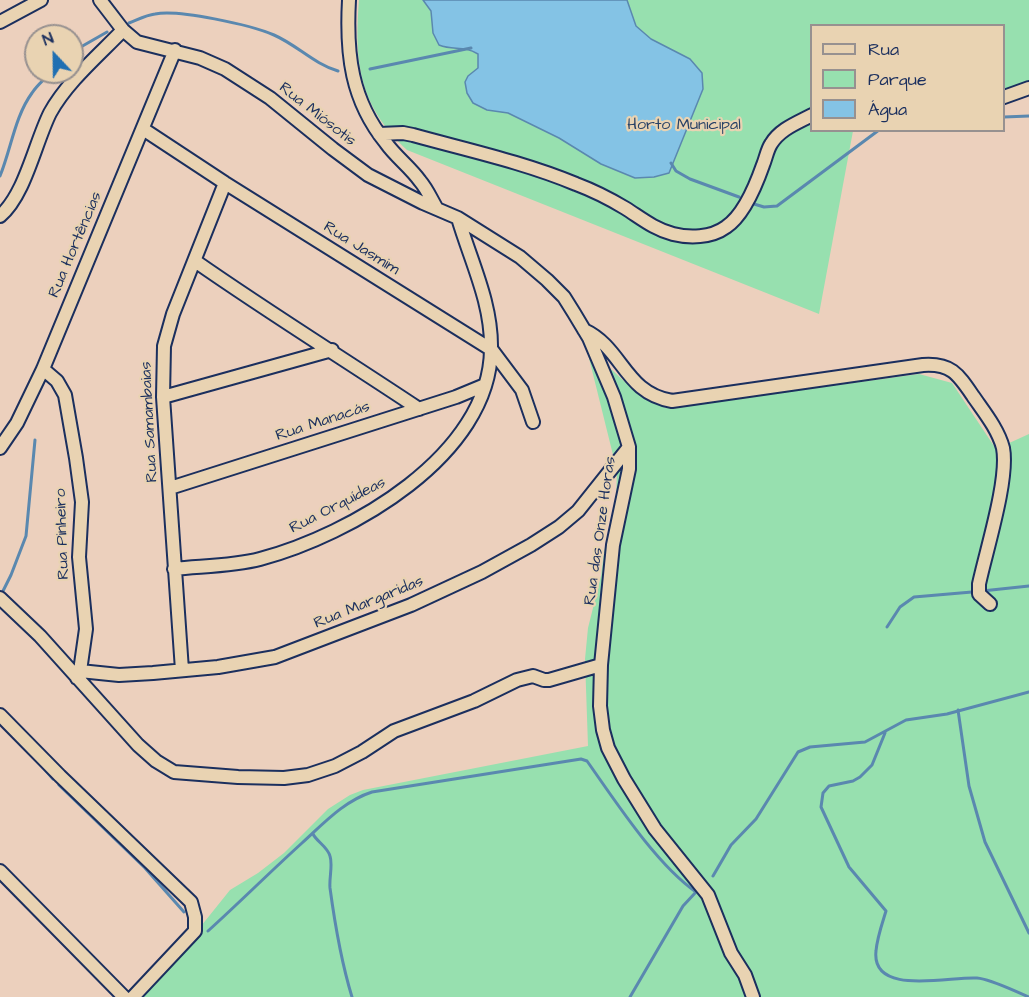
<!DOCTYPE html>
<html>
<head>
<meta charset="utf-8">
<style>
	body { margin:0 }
	#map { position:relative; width:1029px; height:997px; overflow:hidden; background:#ecd0bd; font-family:"Architects Daughter",sans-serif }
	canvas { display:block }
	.legend { position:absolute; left:810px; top:24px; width:195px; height:108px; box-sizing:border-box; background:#e9d3b2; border:2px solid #979190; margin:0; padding:8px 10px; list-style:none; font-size:18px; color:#1b2f5e }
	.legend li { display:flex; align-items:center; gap:12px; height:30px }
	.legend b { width:30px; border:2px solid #979190 }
	.north { position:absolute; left:24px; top:24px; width:60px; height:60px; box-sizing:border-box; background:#e9d3b2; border:2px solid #979190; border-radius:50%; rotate:338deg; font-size:16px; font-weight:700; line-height:24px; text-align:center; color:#1b2f5e }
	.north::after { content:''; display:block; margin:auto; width:21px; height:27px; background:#1f6fb2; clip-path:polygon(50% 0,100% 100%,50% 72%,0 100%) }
</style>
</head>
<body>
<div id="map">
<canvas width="1029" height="997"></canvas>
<ul class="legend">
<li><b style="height:8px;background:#e9d3b2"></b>Rua</li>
<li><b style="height:16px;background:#97e0af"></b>Parque</li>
<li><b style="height:16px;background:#84c3e5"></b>Água</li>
</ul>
<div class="north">N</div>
</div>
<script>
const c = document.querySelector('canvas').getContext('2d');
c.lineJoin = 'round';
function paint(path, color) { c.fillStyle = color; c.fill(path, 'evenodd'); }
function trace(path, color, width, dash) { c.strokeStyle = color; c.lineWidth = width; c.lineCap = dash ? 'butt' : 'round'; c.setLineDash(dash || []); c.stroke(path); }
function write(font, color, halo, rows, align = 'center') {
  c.font = font + ' "Architects Daughter",sans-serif'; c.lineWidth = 4.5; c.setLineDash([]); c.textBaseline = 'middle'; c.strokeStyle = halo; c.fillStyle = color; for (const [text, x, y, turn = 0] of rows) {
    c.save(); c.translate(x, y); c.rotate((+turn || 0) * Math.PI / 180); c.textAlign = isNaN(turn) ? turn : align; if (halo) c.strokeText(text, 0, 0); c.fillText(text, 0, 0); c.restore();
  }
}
const green = new Path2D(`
	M359,0H1029V94L1004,102V26H812V130L853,131L819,314L407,150C359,105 354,63 359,0Z
	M586,346L638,394L666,408L919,374L952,383L996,449L1029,434V997H137L177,956L230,890L258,873L284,853L328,809L350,795L363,790L588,746L585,659L588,628L601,576L604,552L616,500L617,471Z`);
const water = new Path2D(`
	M423,0H627L636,26L651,39L690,59L702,73L703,89L669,173L654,177L635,178L601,164L559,138L508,113L487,110L473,103L467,93L465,82L468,76L478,68V54C463,45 454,51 439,45L433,33L431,11Z`);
const stream = new Path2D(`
	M129,23C137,20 146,15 155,14C178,9 251,25 274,35C297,45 314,64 338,71
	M72,52L107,32
	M370,69L471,48
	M1004,117L1029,116
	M671,163L676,171L690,179L739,197
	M0,176C11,149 15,116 32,93C37,85 45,79 51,72
	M754,204L764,207L777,206L879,130
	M3,591L11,575L26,536L35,440
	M982,591L1029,586
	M887,627L900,607L914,597L972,592
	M958,710L969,786L985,842L1029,933
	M885,733L872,765L860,777L853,781L829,786L823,793L821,807L849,867L886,911C882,924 877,938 876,951C871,997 950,976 977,978C991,979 1014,991 1029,997
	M40,764L53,779
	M59,785L145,868L184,912
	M313,834C317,842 327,846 330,856C333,865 329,878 330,888C335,925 341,961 352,997
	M713,876L731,845L756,819L798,752L810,747L865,742L906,720L947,714L1029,692
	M208,931C240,902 270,872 302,843C324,823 344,801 372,792L581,759L587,761C616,802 656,864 696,892L683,906L630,997`);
const minor = new Path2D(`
	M100,0L123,30L137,42L200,58L225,69L270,98L333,149L368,175L423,203L458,218L520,257L547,280L564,297L574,313L589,338L614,397L629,447V469L613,545L601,665L600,706L603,730L608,748L624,779L655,829L708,895L731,953L745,975L753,997
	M349,0C346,54 351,100 386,143C396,157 410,167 420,181C427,189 431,199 437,209
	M0,22L41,0
	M1004,97L1029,88
	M143,129L225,183L492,350L522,390L533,422
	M379,134L403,133L413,135C467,150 523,162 576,184C592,190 610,199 625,208C641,218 654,229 673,234C689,238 711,238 726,227C744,215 756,185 763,165C766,158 767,150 771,144C780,129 797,123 812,115
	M0,216C25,195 35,143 50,113C67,82 98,56 123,30
	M195,261C268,312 344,359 419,409
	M584,330C623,348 624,393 672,401L923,365C951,363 958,374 973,396C984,412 998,429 1003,448C1009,479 986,551 979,584V594L990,604
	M43,369L57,381L65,395L76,458L82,502L79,557L86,629L80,671
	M163,397L332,350
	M0,448L17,423L43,369L175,50
	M170,488L456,397L485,385
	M174,569C202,566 233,566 260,559C350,535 490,456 491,349C492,303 471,262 458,218
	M0,598L40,636L138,745L156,761L174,772L238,777L284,778L308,775L335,766L362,752L394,731L474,701L517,680L533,676L544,680H549L601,665
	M182,670L163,397L164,346L173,314L225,183
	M77,678L80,671L119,675L153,673L218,667L275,657L411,605L482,572L531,545L559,527L578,511L629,447
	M0,715L60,776L191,902L195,917V931L133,997
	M0,871L124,997`);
const streetNames = [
	["Rua Miósotis",317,115,38],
	["Rua Hortências",76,245,-67],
	["Rua Jasmim",361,249,32],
	["Rua Samambaias",150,422,-93],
	["Rua Manacás",323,422,-18],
	["Rua Orquídeas",338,506,-27],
	["Rua das Onze Horas",601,531,-82],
	["Rua Pinheiro",63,534,-92],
	["Rua Margaridas",369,603,-22]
];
const parkNames = [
	["Horto Municipal",684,126]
];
paint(green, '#97e0af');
paint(water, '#84c3e5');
trace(water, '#5a88af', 1.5);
trace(stream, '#5a88af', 3);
trace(minor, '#1b2f5e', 16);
trace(minor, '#e9d3b2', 12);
write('16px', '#1b2f5e', '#e9d3b2', streetNames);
write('16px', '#274166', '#e9d3b2', parkNames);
</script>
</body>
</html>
